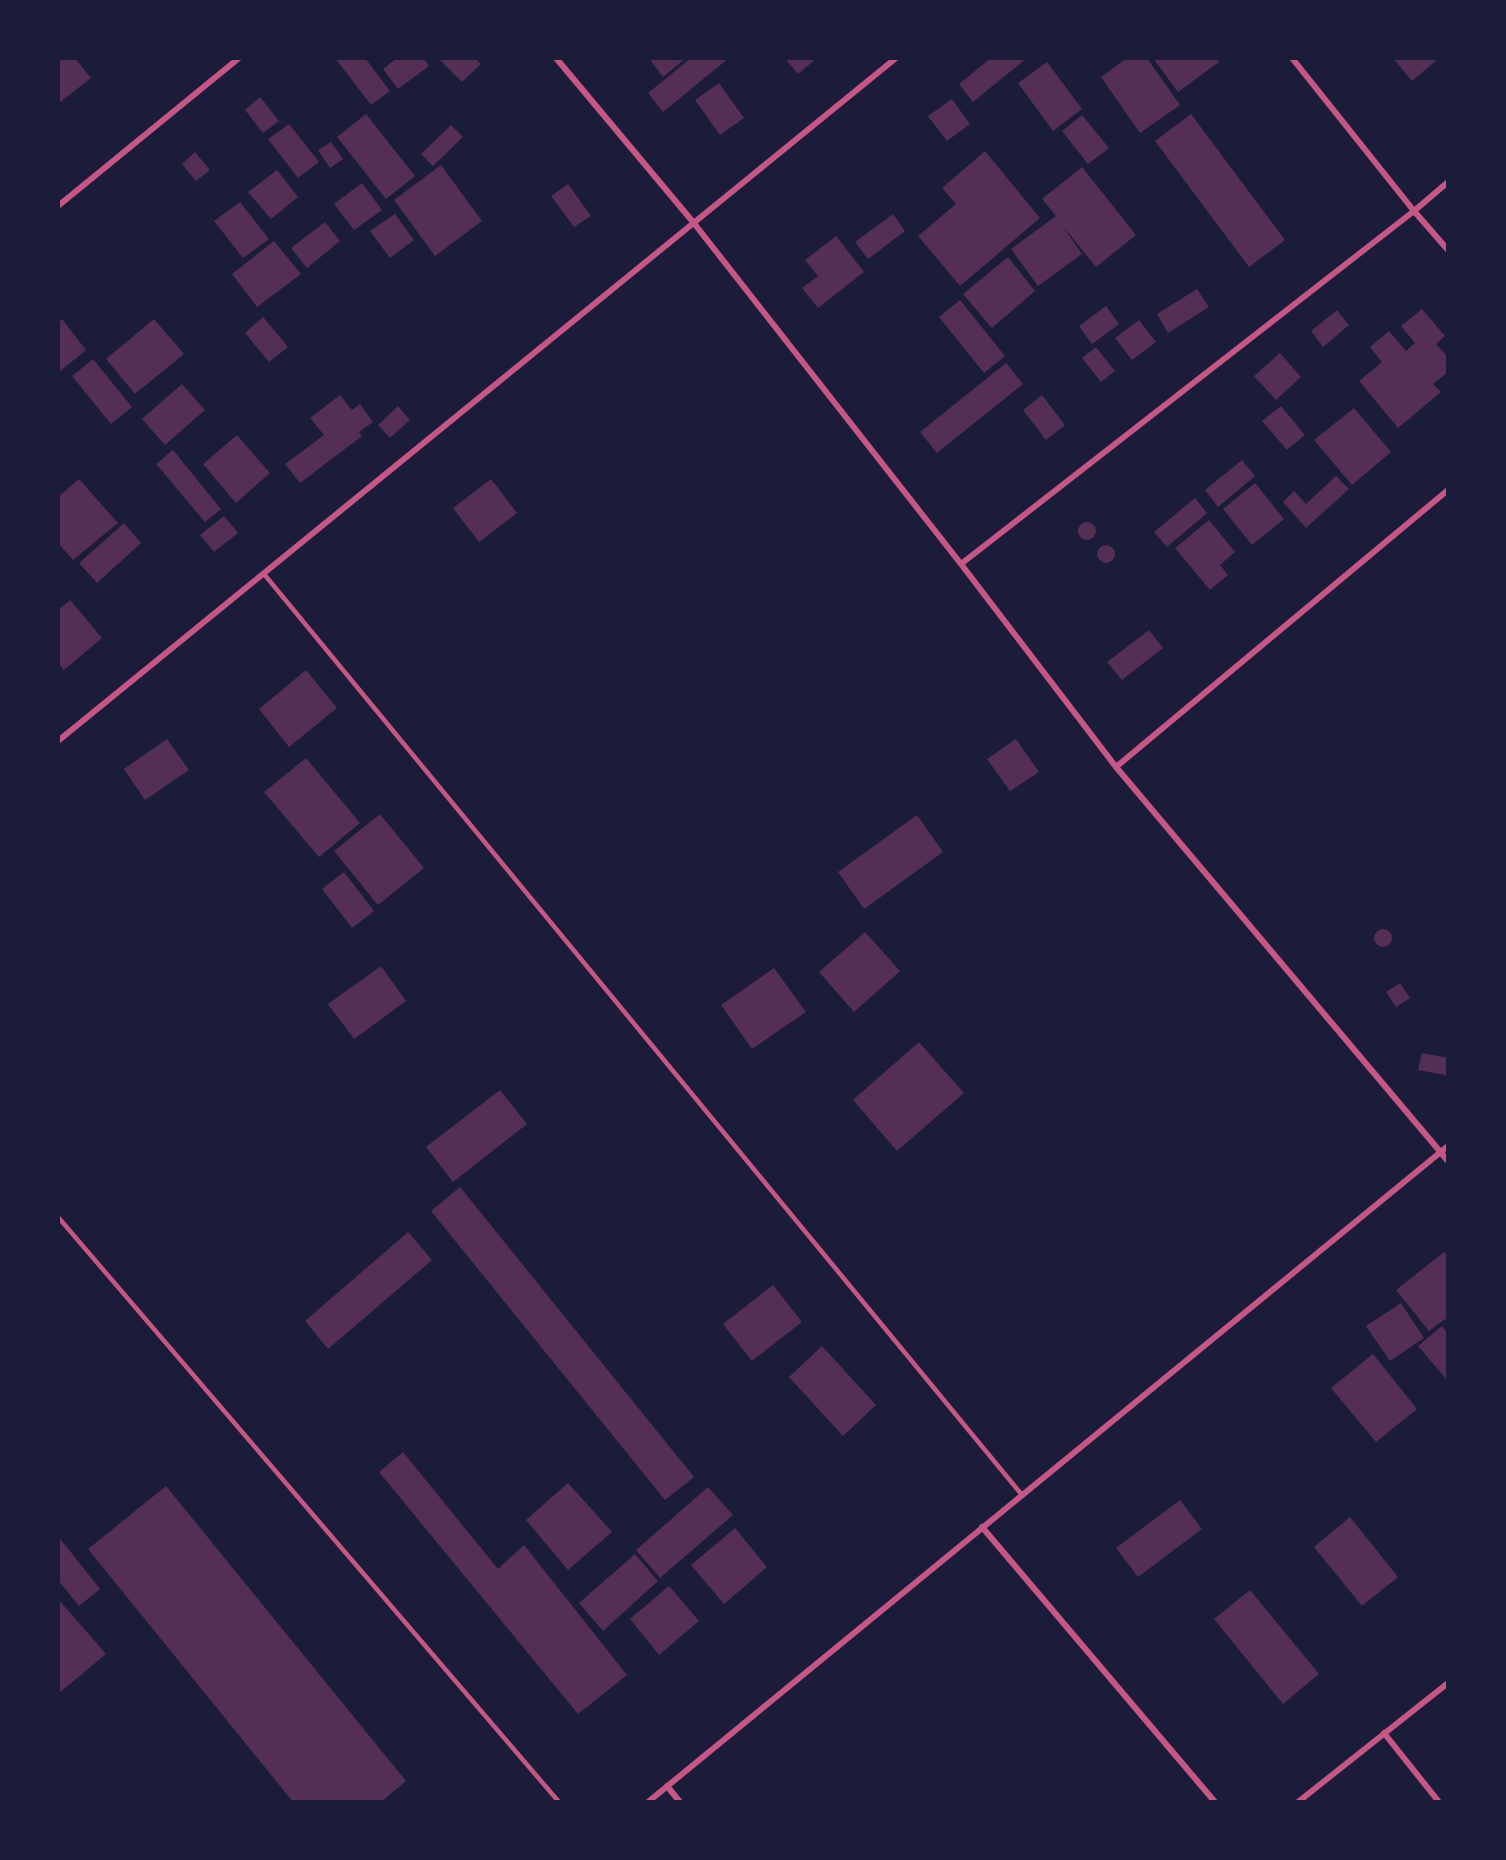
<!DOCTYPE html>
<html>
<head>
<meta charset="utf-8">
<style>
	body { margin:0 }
	#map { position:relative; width:1506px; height:1860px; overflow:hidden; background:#1b1b3a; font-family:Inter,sans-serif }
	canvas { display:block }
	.frame { position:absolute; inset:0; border:60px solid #1b1b3a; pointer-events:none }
</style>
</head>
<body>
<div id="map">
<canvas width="1506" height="1860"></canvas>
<div class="frame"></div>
</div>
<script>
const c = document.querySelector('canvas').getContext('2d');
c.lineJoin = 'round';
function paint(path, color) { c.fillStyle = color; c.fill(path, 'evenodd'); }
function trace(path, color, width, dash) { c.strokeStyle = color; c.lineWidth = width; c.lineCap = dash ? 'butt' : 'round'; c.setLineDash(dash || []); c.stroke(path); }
const building = new Path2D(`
	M58,58H75L91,78L58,104Z
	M335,58H365L390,91L371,105Z
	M397,58H424L429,66L398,89L383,69Z
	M438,58H475L481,64L462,82Z
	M654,58H686L663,77L651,61Z
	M691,58H729L663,112L648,93Z
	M790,58H817L798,74L787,61Z
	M991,58H1027L973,102L959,84Z
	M1127,58H1147L1180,105L1140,133L1101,77Z
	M1158,58H1216L1219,62L1178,92L1155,61Z
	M1393,58H1439L1412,81Z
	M1047,62L1082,109L1053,131L1018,83Z
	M719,83L744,118L720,135L695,100Z
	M260,97L279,121L263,133L245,110Z
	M952,99L970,124L947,141L928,116Z
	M366,114L415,176L386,199L337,137Z
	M1191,114L1285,240L1249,267L1155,141Z
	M1082,115L1109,148L1088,164L1062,131Z
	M289,124L319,162L298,178L268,139Z
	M451,125L463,137L433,166L421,154Z
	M331,142L343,159L330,168L318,150Z
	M985,151L1040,218L960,286L918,236L956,204L942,188Z
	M195,152L210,170L196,181L182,164Z
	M441,165L482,221L435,256L394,200Z
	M1082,167L1136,235L1096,267L1062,225L1082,254L1038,286L1011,249L1056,216L1042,199Z
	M277,170L298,197L271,219L248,192Z
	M362,183L382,210L354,230L334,204Z
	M568,184L591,216L574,227L551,196Z
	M240,202L269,239L243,258L214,221Z
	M395,214L414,240L390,258L370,231Z
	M893,214L905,231L868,259L855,242Z
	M325,222L340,241L307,268L291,248Z
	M836,236L864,272L818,308L802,288L818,276L805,260Z
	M274,241L301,274L257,307L232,274Z
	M1008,257L1035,291L992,328L963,294Z
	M1197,289L1209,307L1168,333L1157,314Z
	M960,300L1005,356L984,373L939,317Z
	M1106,306L1119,324L1092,344L1079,326Z
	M1422,309L1445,336L1436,344L1448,357V372L1433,384L1441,392L1398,428L1359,381L1382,362L1370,347L1389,331L1406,351L1415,343L1401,326Z
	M1337,310L1349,325L1323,347L1311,331Z
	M263,317L288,347L269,362L245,333Z
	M62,319L86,350L58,373V322Z
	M154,319L184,354L135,394L106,359Z
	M1139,320L1156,342L1132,360L1115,338Z
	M1096,347L1115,371L1101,382L1082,358Z
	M1280,353L1301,377L1276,400L1254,376Z
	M93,359L132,407L111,424L72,376Z
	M1006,363L1023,384L937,453L920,432Z
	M182,384L205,410L165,445L142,419Z
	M340,395L352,410L360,404L373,422L359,432L362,436L300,483L285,464L324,435L310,418Z
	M1042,395L1065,425L1046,440L1023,410Z
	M398,406L410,420L390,438L378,425Z
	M1281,406L1305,435L1287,450L1262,421Z
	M1354,408L1391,452L1352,485L1314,440Z
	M237,435L270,473L236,503L203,464Z
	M173,450L221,509L205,522L156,464Z
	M1242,460L1255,476L1218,507L1205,490Z
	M1336,476L1349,489L1306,528L1283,502L1294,491L1306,504Z
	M79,479L118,523L73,560L58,543V497Z
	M491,479L517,513L479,542L453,508Z
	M1255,483L1284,519L1252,545L1223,509Z
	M1195,498L1207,513L1167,547L1154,532Z
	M224,516L238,533L214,552L200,535Z
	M1209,520L1235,552L1220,565L1228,575L1210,590L1175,548Z
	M1078 531a9 9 0 1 1 18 0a9 9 0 1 1-18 0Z
	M124,523L141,543L97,583L79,563Z
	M1097 554a9 9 0 1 1 18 0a9 9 0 1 1-18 0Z
	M70,600L102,638L64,670L58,663V610Z
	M1149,630L1163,648L1122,680L1107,662Z
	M306,670L337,708L289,747L259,709Z
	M167,739L189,770L145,800L124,769Z
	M1016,739L1039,772L1010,791L987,759Z
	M306,758L360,823L319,857L264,792Z
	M380,814L424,868L378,905L334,851Z
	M917,815L943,852L864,909L838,872Z
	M344,872L374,911L352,928L322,889Z
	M1374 938a9 9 0 1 1 18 0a9 9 0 1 1-18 0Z
	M865,932L900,971L854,1012L819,972Z
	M381,966L406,1001L354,1039L328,1004Z
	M774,968L806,1012L752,1049L721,1005Z
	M1400,983L1410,998L1396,1007L1386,992Z
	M919,1042L964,1093L897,1151L853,1100Z
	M1422,1053L1448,1058L1446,1075L1418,1070Z
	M500,1090L527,1124L453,1182L426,1147Z
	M460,1187L694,1477L665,1500L431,1211Z
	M408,1232L432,1260L328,1349L305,1321Z
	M1444,1252L1448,1256V1317L1429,1331L1396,1290Z
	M773,1285L802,1322L752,1361L723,1324Z
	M1401,1303L1424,1338L1390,1361L1366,1326Z
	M1442,1326L1448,1333V1381L1418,1346Z
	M822,1346L876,1405L843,1436L789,1377Z
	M1373,1354L1417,1409L1376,1442L1331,1388Z
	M403,1452L498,1569L524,1545L627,1675L578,1714L379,1472Z
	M568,1483L612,1532L568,1570L526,1520Z
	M166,1486L406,1781L381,1802H293L88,1549Z
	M708,1487L733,1515L660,1578L636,1550Z
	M1180,1500L1202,1529L1138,1577L1116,1548Z
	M1350,1517L1398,1577L1362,1606L1314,1547Z
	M735,1528L767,1567L724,1604L691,1565Z
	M58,1536L100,1589L79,1606L58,1580Z
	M635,1554L658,1581L603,1631L579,1603Z
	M669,1586L699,1621L659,1655L630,1619Z
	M1250,1590L1319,1674L1283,1704L1214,1619Z
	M58,1599L106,1654L58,1694Z`);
const service = new Path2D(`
	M264,574L1022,1495
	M58,1217L559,1802`);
const minor = new Path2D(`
	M556,58L693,222L961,564L1116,767L1448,1161
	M1292,58L1414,211L1448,250
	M58,206L239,58
	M961,564L1414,211L1448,182
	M58,741L896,58
	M1116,767L1448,490
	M982,1527L1215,1802
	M1384,1733L1439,1802
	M667,1786L680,1802
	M648,1802L1448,1146
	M1298,1802L1448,1683`);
paint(building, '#542f53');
trace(service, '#c65784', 4.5);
trace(minor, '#c65784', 6);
</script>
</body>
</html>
